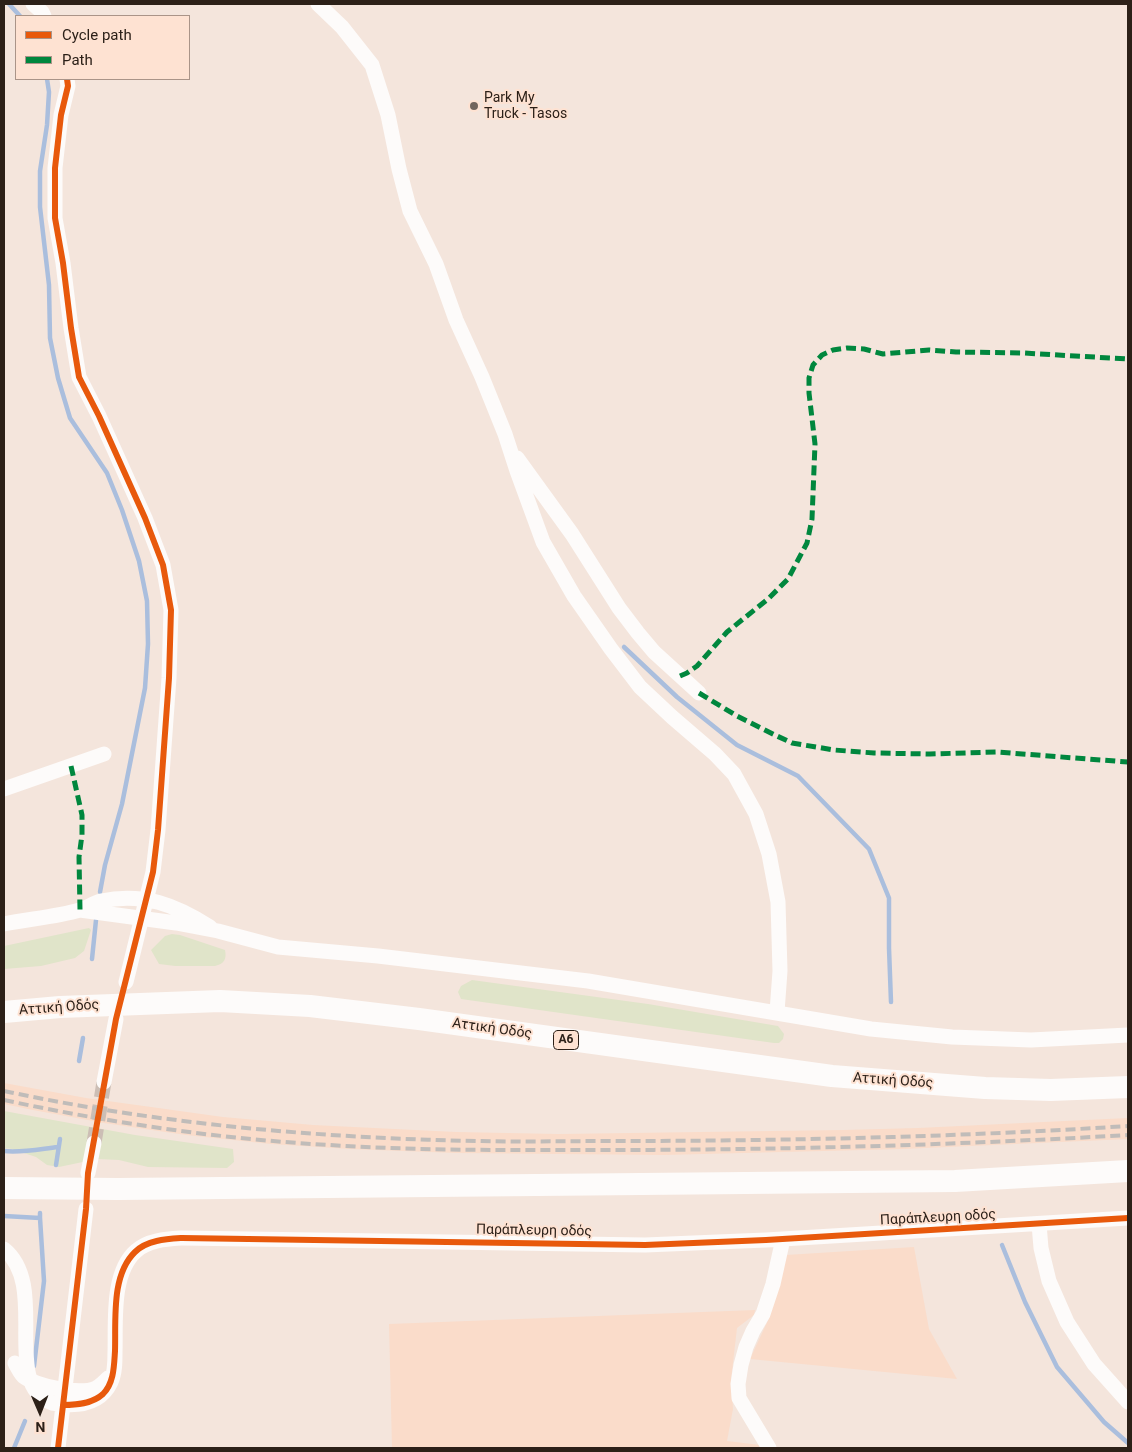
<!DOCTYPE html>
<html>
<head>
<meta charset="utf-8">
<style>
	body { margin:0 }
	#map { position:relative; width:1132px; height:1452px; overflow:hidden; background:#f4e5dc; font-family:Roboto,sans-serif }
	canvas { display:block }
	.frame { position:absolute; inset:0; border:5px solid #2c2018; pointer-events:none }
	.legend { position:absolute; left:15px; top:15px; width:175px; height:65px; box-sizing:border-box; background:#fee2d2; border:1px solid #aa9488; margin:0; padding:6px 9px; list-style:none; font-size:15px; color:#2c2018 }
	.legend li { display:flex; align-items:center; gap:10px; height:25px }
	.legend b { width:25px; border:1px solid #aa9488 }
	.north { position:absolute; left:15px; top:1387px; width:50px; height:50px; -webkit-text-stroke:4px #fee2d2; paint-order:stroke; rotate:179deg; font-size:14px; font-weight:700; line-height:20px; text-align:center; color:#2c2018 }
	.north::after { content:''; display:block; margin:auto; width:18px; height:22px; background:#2c2018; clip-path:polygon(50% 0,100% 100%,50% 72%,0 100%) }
</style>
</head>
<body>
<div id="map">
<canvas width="1132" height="1452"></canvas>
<div class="frame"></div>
<ul class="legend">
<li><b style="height:6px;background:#e8590c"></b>Cycle path</li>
<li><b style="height:6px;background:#00873e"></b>Path</li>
</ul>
<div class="north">N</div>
</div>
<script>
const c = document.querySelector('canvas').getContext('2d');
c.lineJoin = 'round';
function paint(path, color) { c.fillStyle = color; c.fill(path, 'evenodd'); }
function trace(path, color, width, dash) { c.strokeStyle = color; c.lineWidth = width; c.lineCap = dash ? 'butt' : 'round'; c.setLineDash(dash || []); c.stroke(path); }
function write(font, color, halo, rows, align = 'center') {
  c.font = font + ' Roboto,sans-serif'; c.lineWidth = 4; c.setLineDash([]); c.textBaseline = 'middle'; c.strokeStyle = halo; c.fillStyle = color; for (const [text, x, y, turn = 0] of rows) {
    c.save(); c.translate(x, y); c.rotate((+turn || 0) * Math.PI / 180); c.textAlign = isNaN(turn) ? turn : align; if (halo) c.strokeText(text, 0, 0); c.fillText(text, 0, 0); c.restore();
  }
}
const built = new Path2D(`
	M4,1083L86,1098L223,1117L313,1125L456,1132L559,1134L843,1130L918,1128L1128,1118V1139L903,1149L664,1155L456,1153L350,1149L271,1144L186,1135L104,1123L33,1110L4,1104Z
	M914,1247L929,1329L957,1379L750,1359L770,1316L786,1255Z
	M755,1310L754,1315L737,1328L731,1380L733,1409L727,1441L760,1445V1448H392L389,1324Z`);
const green = new Path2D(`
	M89,928L91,930L84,951L75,958L41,966L4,969V946Z
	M172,934L180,935L225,950C227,959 224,964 215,966H175L159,964L151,950L165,936Z
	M472,980L648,1004L778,1026L784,1034L783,1039L779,1043H774L461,999L458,992L461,986Z
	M4,1111L135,1135L233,1149L234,1162L227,1168L148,1167L119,1160L97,1159L59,1167L47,1165L36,1157L12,1149L4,1148Z`);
const stream = new Path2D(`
	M9,4L20,16
	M47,79L49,92L47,125L40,171V207L49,285L50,338L58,378L70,418L107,473L122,510L139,561L147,601L148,644L145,688L122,804L105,865L100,892
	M624,647L677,697L737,745L798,776L869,849L889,898V948L891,1002
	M92,959L96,920
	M79,1061L83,1038
	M4,1151C22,1153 40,1149 58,1147
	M56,1165L60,1139
	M4,1216L40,1218V1213
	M1002,1245L1025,1302L1057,1367L1104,1422L1128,1443
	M34,1366L44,1281L40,1218
	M14,1448L25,1421`);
const minorTunnel = new Path2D(`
	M94,1143L104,1082`);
const minor = new Path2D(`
	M33,4L42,12L44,16
	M318,4L342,27L372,65L388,115L399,169L410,211L436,264L456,320L482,377L505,434L517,471L543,542L574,596L611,649L640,687L672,717L715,754L734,774L756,814L769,854L778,902L780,971L777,1012
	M67,79L68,86L61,115L55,168V218L63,263L71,328L79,377L99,416L145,518L163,565L171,610L169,678L158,830L153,872L126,982
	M517,458L572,534L619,608L638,633L654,652L699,693
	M4,789L104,754
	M80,910L176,923L218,931L278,947L378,956L588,981L871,1029L952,1037L1031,1040L1128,1035
	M4,924C28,919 56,917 80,910C87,908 93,903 101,901C143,892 176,905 210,927
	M104,1082L116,1019
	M88,1173L94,1143
	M1039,1224L1041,1248L1049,1281L1067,1322L1094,1364L1128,1402
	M4,1249C50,1286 0,1384 52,1403C75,1407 100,1405 111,1382C115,1373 115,1362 115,1352C116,1322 111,1273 136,1251C148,1240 167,1239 182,1238L645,1245L766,1240L1128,1218
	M15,1363C17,1367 20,1373 23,1376C37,1387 80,1395 96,1388C100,1386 104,1382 108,1378
	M58,1448L86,1209
	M769,1448L739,1398L738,1384L741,1365L746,1347L753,1331L763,1314L773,1284L783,1239`);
const highway = new Path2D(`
	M4,1012L60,1007L220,1001L310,1006L419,1019L832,1076L985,1088L1051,1090L1128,1087
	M4,1188L118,1189L955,1181L1128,1171`);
const rail = new Path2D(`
	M4,1091C159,1124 318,1138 477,1141C522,1142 567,1141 613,1141C784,1141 957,1137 1128,1126
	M4,1100C111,1123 220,1139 329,1145C422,1151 514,1150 607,1150C781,1150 955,1145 1128,1135`);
const quiet = new Path2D(`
	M680,676L687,673L697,666L727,632L768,599L788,579L807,543L812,519L815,444L809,393V378L813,365L822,355L833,350L847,348L864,349L883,354L929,350L956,352L1023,353L1128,359
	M699,693L737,716L777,736L792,743L834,750L874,753L930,754L996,752L1128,762
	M71,766L82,815V835L79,857L80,910`);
const cycleway = new Path2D(`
	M63,1405C76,1405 92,1404 103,1394C114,1383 114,1366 115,1351C116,1320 111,1275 135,1252C147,1240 167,1239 182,1238L645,1245L766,1240L1128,1218
	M58,1448L86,1209L88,1173L116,1019L153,872L158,830L169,678L171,610L163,565L145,518L99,416L79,377L71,328L63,263L55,218V168L61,115L68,86L67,79`);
const markers = [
	[474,106,5,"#72655d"]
];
const shields = [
	[566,1040,25]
];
const shieldNames = [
	["Α6",566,1040]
];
const poiNames = [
	["Park My",484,98],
	["Truck - Tasos",484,114]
];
const streetNames = [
	["Αττική Οδός",59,1008,-4],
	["Αττική Οδός",492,1029,8],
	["Αττική Οδός",893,1081,4],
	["Παράπλευρη οδός",938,1218,-3],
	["Παράπλευρη οδός",534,1231,1]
];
paint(built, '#fadcca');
paint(green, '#e0e4c9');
trace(stream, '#aabedd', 4.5);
trace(minorTunnel, '#ccbeb5', 15, [15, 8]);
trace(minor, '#fdfbfa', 15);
trace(highway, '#fdfbfa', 22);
trace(rail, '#c0bcb9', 4, [10, 5]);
trace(quiet, '#00873e', 5, [10, 5]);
trace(cycleway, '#e8590c', 6);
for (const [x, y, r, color] of markers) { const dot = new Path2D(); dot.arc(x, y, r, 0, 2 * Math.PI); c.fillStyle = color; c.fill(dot); trace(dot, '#fee2d2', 2); }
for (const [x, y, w] of shields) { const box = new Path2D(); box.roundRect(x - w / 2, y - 9.5, w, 19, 4); c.fillStyle = '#fee2d2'; c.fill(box); trace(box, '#2c2018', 1); }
write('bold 12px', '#2c2018', null, shieldNames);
write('14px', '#2c2018', '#fee2d2', poiNames, 'left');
write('14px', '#2c2018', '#fee2d2', streetNames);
</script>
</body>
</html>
